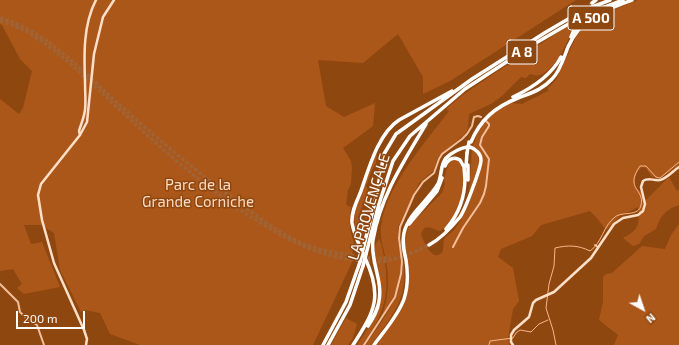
<!DOCTYPE html>
<html>
<head>
<meta charset="utf-8">
<style>
	body { margin:0 }
	#map { position:relative; width:679px; height:345px; overflow:hidden; background:#8f4710; font-family:"Exo 2",sans-serif }
	canvas { display:block }
	.north { position:absolute; left:623px; top:289px; width:40px; height:40px; -webkit-text-stroke:3px #8f4710; paint-order:stroke; rotate:140deg; font-size:11px; font-weight:700; line-height:16px; text-align:center; color:#fff }
	.north::after { content:''; display:block; margin:auto; width:14px; height:18px; background:#fff; clip-path:polygon(50% 0,100% 100%,50% 72%,0 100%) }
	.scale { position:absolute; left:16px; top:311px; width:69px; height:18px; box-sizing:border-box; border:2px solid #fff; border-top:0; padding-left:5px; font-size:12px; line-height:14px; white-space:nowrap; color:#fff; -webkit-text-stroke:3px #8f4710; paint-order:stroke }
</style>
</head>
<body>
<div id="map">
<canvas width="679" height="345"></canvas>
<div class="north">N</div>
<div class="scale">200 m</div>
</div>
<script>
const c = document.querySelector('canvas').getContext('2d');
c.lineJoin = 'round';
function paint(path, color) { c.fillStyle = color; c.fill(path, 'evenodd'); }
function trace(path, color, width, dash) { c.strokeStyle = color; c.lineWidth = width; c.lineCap = dash ? 'butt' : 'round'; c.setLineDash(dash || []); c.stroke(path); }
function write(font, color, halo, rows, align = 'center') {
  c.font = font + ' "Exo 2",sans-serif'; c.lineWidth = 3; c.setLineDash([]); c.textBaseline = 'middle'; c.strokeStyle = halo; c.fillStyle = color; for (const [text, x, y, turn = 0] of rows) {
    c.save(); c.translate(x, y); c.rotate((+turn || 0) * Math.PI / 180); c.textAlign = isNaN(turn) ? turn : align; if (halo) c.strokeText(text, 0, 0); c.fillText(text, 0, 0); c.restore();
  }
}
const green = new Path2D(`
	M0,0H576L450,81L423,94V77L398,34L363,63L318,60L326,106L344,117L375,103L373,126L343,148L351,161L352,168L351,184L348,190L346,205L351,207C348,224 350,230 355,246L352,253L354,258L313,345H140L110,334L100,313L86,310L81,312L60,270L54,233L41,225H24L31,244L42,242L60,287L24,294L17,288L22,284L13,269L0,271V99L19,114L23,108L32,71L20,59L2,25L0,24Z
	M638,0H679V165L665,175L658,179L651,176L646,168L642,167C635,173 635,179 635,187L641,192L644,202L669,177L677,191L679,189V205C666,209 660,216 656,229L644,236L639,244L633,246L623,238C639,230 640,224 638,207L620,216L606,230L597,218L590,211L541,225L532,236L501,249L498,257L513,268L519,301L513,309L508,338L510,345H377C391,325 409,305 409,279C410,261 401,243 409,226L442,193L445,184L444,178L449,163L453,160H458C470,177 459,221 440,231C432,229 424,222 421,235C424,241 431,260 440,254C442,253 443,252 443,249C444,246 443,243 444,239C447,235 452,233 455,229C463,220 483,171 482,160C482,153 478,149 473,146L478,132L482,124L497,111L510,103L522,104L548,91V88L556,80L577,35L583,27L598,16Z
	M573,23C572,37 555,70 540,75C537,76 534,75 530,74L526,78L521,77L502,96L491,104L469,114L468,128L466,133L438,157L433,171L419,183L398,227C397,239 400,250 401,262C402,283 392,302 381,318C389,296 390,279 385,256C384,249 381,242 381,235C379,194 425,143 449,111L446,109L463,95L492,75Z
	M472,149C487,159 473,181 469,194Z
	M377,152L376,163L372,170L366,186L369,192L365,199L358,217L361,221H364L369,208L361,246C356,234 353,223 355,209Z
	M679,224V345H614L618,335L599,320L603,302V277L606,274L612,273L642,246L665,249L671,235Z
	M379,239C383,246 383,255 385,263C390,299 382,316 363,345H357C366,331 379,315 381,299C384,282 367,252 379,239Z
	M403,261C409,299 392,316 371,345H366C384,317 403,296 403,261Z
	M346,318L357,324L353,338L348,345H331Z`);
const stream = new Path2D(`
	M489,345L490,341L513,338L516,333L520,330L531,332L539,324L548,320
	M556,345L553,330L546,308L549,284L554,266L555,248C568,245 578,245 590,251C602,243 603,226 615,217C622,211 639,217 641,205C645,189 624,189 640,166H646L656,177L660,178L679,162`);
const motorwayTunnel = new Path2D(`
	M0,18C46,31 78,67 112,98C152,134 194,170 238,202C258,217 280,234 304,244C319,250 335,253 351,255C364,258 376,260 390,257
	M0,21C19,26 37,37 52,49C76,67 97,89 120,110C163,150 208,191 259,222C288,240 313,253 347,259C358,260 369,263 380,262C398,259 413,253 429,245
	M577,23L586,9L592,3`);
const minor = new Path2D(`
	M595,245L598,247
	M453,247L463,228L480,203L484,194L486,186L489,159L480,145L482,137L489,126V124L486,121
	M0,284L18,302L20,312L28,320L37,325L44,345
	M364,345L395,297L401,274L402,262L399,238L400,227L414,195L423,182L434,173L439,159L442,154L462,139L467,134L472,126L474,117L478,116L481,117`);
const secondary = new Path2D(`
	M80,135L79,131C81,124 84,118 85,110C86,101 85,92 85,82C84,55 83,25 96,0
	M86,345L87,339L84,330L54,263L42,220L38,195L41,184L80,135L87,122L94,54L103,17L114,0
	M513,345L511,342V335L514,330L529,317L533,303L536,300L554,292L591,258L614,224L623,218L638,215L643,211L645,204L641,187L643,181C649,177 653,181 660,180C666,179 673,171 679,167`);
const motorway = new Path2D(`
	M592,3L596,0
	M571,37L577,23
	M513,97C532,88 551,76 561,57
	M471,142C480,120 495,107 518,98C531,93 542,90 552,79C560,72 564,57 568,47C581,17 604,11 632,0
	M468,165V180
	M445,166C448,159 454,156 460,160L464,167L465,180
	M466,166L467,153
	M409,224L437,191L442,178
	M446,229C459,214 465,198 465,178
	M364,245L375,202L384,154L396,134L472,79L546,32L582,11L610,0
	M366,254L379,204L393,161L410,136L465,89L534,44L584,15L623,0
	M368,326C373,318 378,310 379,301C383,280 370,261 373,240C380,197 404,161 426,124
	M323,345L346,302L360,262
	M328,345L350,305L363,266
	M353,345C375,311 383,296 365,258C360,247 354,235 352,223C351,212 357,201 361,191C369,168 378,134 399,120L452,91
	M374,345C384,331 398,316 404,299C408,287 408,273 406,260C404,251 402,243 404,233C408,214 428,201 438,184C442,176 440,165 446,158C451,153 463,146 470,147C476,149 481,154 481,160C481,168 465,210 460,217C451,228 442,238 429,245`);
const motorwayBridge = new Path2D(`
	M467,153L469,142
	M360,262L364,245
	M363,266L366,254`);
const shields = [
	[591,18,46],
	[522,52,30]
];
const shieldNames = [
	["A 500",591,18],
	["A 8",522,52]
];
const parkNames = [
	["Parc de la",198,185],
	["Grande Corniche",198,202]
];
const streetNames = [
	["LA PROVENÇALE",369,207,-73]
];
paint(green, '#ac571a');
trace(stream, '#f7b68a', 1);
trace(motorwayTunnel, '#a06334', 3.5, [3.5, 2]);
trace(minor, '#f3be99', 2);
trace(secondary, '#fddfc8', 2.5);
trace(motorway, '#fff', 3.5);
trace(motorwayBridge, '#fff', 3.5);
for (const [x, y, w] of shields) { const box = new Path2D(); box.roundRect(x - w / 2, y - 12, w, 24, 3); c.fillStyle = '#8f4710'; c.fill(box); trace(box, '#fff', 1); }
write('bold 14px', '#fff', null, shieldNames);
write('15px', '#fedac0', '#8f4710', parkNames);
write('15px', '#fff', '#8f4710', streetNames);
</script>
</body>
</html>
